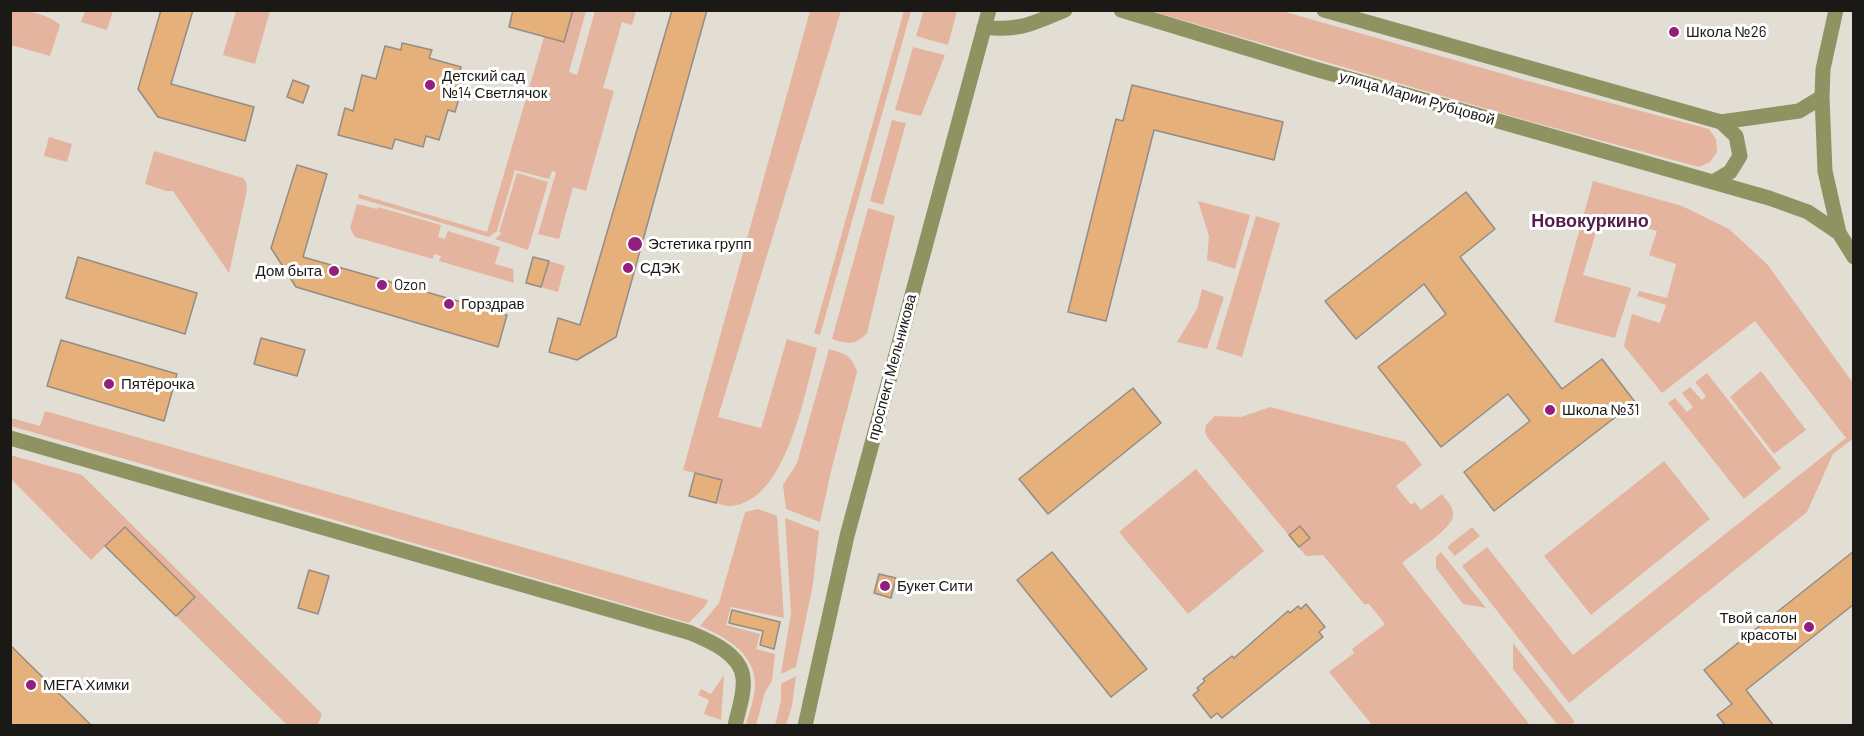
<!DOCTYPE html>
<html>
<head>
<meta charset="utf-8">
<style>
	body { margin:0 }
	#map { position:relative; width:1864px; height:736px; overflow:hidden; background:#e2ded4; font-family:Barlow,sans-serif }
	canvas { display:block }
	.frame { position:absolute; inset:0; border:12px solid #1a1916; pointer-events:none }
</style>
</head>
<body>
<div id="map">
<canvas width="1864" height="736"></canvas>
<div class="frame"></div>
</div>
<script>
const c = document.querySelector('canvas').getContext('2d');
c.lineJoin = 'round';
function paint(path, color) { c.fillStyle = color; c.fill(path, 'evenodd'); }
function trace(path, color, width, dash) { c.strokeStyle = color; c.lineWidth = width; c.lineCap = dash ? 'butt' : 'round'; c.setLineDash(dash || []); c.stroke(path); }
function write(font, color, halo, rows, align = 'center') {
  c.font = font + ' Barlow,sans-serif'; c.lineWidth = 6; c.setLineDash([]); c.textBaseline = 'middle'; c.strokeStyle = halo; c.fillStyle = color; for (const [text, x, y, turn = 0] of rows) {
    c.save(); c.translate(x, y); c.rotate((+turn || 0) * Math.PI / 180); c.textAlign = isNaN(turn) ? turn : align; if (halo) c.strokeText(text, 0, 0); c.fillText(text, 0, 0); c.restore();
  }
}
const green = new Path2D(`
	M924,10L957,11L948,45L916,36Z
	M10,11C26,10 48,14 60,25L50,56L11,45Z
	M85,11H113L107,30L81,22Z
	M236,11H270L255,64L223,55Z
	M573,11H586L569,72L577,75L595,11H636L632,25L622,22L603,88L614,91L586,191L573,187L559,239L538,234L556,172L552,171L549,179L515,170L497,231L489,237L358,198L359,194L487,232L544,37L564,42Z
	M810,11H841L718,417L761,428L787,339L817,348C805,390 787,503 730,506C726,506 720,504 716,503L722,480L683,470Z
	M904,11H911L820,335L814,333Z
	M1151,11H1282L1535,83L1709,129L1716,139L1717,152L1710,162L1699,167L1525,120Z
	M913,47L945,55L921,116L895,110Z
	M892,120L906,123L883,205L870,201Z
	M49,137L72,144L67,162L44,156Z
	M154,151L243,178L246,182L247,190L229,273L173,191H166L145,184Z
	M517,173L548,182L528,250L495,239L502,233L499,232Z
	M1593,181L1682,206L1729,229L1767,264L1853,383L1854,438L1833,454L1807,512L1569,703L1462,566L1487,547L1573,655L1846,438L1755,321L1662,393L1624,346L1632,314L1660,323L1666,305L1637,296L1639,291L1667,298L1676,264L1649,255L1657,231L1601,216L1583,275L1631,288L1615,338L1554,322Z
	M1198,201L1250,215L1235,269L1207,260L1209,236Z
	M357,204L377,209L378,207L441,225L438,237L445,239L448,231L500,247L495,264L513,269L514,283L439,261L441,256L434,254L433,259L355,237L350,228Z
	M868,208L895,216L867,333C855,346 847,344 832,339Z
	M1256,216L1280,223L1242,357L1216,349Z
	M549,261L565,266L558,292L541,287Z
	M1202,289L1224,297L1207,349L1177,342L1197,309Z
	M829,349C844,353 853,356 857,372L831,471L820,522L786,509L783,485L797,463Z
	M1761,371L1806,430L1774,454L1730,397Z
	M1707,373L1781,468L1744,499L1668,403L1675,398L1687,412L1693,407L1682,393L1690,387L1702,400L1706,396L1695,382Z
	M1270,407L1405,442L1422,465L1396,486L1411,505L1415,502L1421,510L1442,494C1446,500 1454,507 1453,515C1453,529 1413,553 1402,563L1530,725H1372L1329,672L1354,653L1352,649L1385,624L1369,604H1364L1323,555L1306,556L1207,437L1205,431L1206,425L1215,416L1241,417Z
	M45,411L708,600L706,605L689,623L11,426V418L40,426Z
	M10,455L82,475L322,714L318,725H287L176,616L195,596L125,527L91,560L11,479Z
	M1664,461L1710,519L1591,615L1544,556Z
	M1196,469L1264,551L1188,614L1119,532Z
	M758,509L777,516L784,618L731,607L726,625L760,634L756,649L775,654L772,681L765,692L756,725H746C749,713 755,697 755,684C755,653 725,637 700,626L719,603L745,512Z
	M785,518L819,531L813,584L796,667L781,674L791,613Z
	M1472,527L1480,536L1455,556L1447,547Z
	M1441,552L1486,608L1463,604L1436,568V557Z
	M1513,643L1575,722C1569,726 1563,727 1556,723L1513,669Z
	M724,675L721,720L704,714L709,700L698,695L701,689L711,694Z
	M796,676L792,706L786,725H775L781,701V684Z`);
const building = new Path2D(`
	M161,10H193L171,84L254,107L245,141L158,117L138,89Z
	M513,10H573L564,42L509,27Z
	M672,10H707L616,337L577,360L549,352L558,318L580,325Z
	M402,43L432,50L429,58L461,67L457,82L463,84L455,112L448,110L439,140L426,136L423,147L395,139L392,149L338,135L345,108L353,111L362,75L376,79L385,46L401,50Z
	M293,80L309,86L303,103L287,97Z
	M1132,85L1283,122L1274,160L1154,130L1106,321L1068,312L1116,119L1123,121Z
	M297,165L327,174L303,257L507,315L498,347L296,287L271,248Z
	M1466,192L1495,229L1460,257L1562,389L1602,359L1635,402L1494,511L1464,472L1530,421L1508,394L1441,447L1378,367L1446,314L1424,284L1356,339L1325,301Z
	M78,257L197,293L185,334L66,298Z
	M533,257L549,261L541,287L526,283Z
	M261,338L305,350L297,376L254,364Z
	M61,340L177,374L164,421L47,386Z
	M1133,388L1161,423L1048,514L1019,479Z
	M695,473L722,480L716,503L689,496Z
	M1300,526L1310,538L1299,547L1289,535Z
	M125,527L195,597L176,616L105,546Z
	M1854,551V604L1746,690L1774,726H1726L1717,715L1732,704L1704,670Z
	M1052,552L1147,669L1111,697L1017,580Z
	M309,570L329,576L318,614L298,608Z
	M879,574L896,578L891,598L874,593Z
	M1306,604L1325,627L1319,632L1323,637L1222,718L1217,713L1211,718L1193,695L1199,690L1197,688L1205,681L1203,679L1232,656L1234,658L1288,611L1290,613L1298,606L1301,609Z
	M732,610L780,622L774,649L760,645L763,631L729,623Z
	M10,645L92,726H10Z`);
const minor = new Path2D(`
	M1121,10L1315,69L1769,198L1808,212L1839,233
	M1324,10L1721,122L1799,111L1822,97
	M1836,10L1823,69L1822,97L1825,171L1839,233L1854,257
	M984,27C1019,32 1033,23 1065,10
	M1713,182L1730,172L1740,156L1736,136L1721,122
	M10,438L691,633C710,641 741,654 743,678C745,693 738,711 735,726
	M805,726L847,536L989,10`);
const markers = [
	[1674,32,6,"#921e7d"],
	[430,85,6,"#921e7d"],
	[635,244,8,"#921e7d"],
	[628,268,6,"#921e7d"],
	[334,271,6,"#921e7d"],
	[382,285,6,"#921e7d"],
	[449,304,6,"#921e7d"],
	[109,384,6,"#921e7d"],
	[1550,410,6,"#921e7d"],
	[885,586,6,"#921e7d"],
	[1809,627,6,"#921e7d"],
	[31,685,6,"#921e7d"]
];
const poiNames = [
	["Школа №26",1686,32],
	["Детский сад",442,76],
	["№14 Светлячок",442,93],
	["Эстетика групп",648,244],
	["СДЭК",640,268],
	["Дом быта",322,271,"right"],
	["Ozon",394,285],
	["Горздрав",461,304],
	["Пятёрочка",121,384],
	["Школа №31",1562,410],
	["Букет Сити",897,586],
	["Твой салон",1797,618,"right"],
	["красоты",1797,635,"right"],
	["МЕГА Химки",43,685]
];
const streetNames = [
	["улица Марии Рубцовой",1417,98,16],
	["проспект Мельникова",892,367,-75]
];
const quarterNames = [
	["Новокуркино",1590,221]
];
paint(green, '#e5b49f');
paint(building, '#e5b07a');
trace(building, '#948c85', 1.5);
trace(minor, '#8f9361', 15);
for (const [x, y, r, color] of markers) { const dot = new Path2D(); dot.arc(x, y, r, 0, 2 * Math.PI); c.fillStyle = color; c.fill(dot); trace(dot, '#fff', 2); }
write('15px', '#1a1916', '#fff', poiNames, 'left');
write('15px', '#1a1916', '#fff', streetNames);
write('bold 18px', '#551e49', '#fff', quarterNames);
</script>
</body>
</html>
